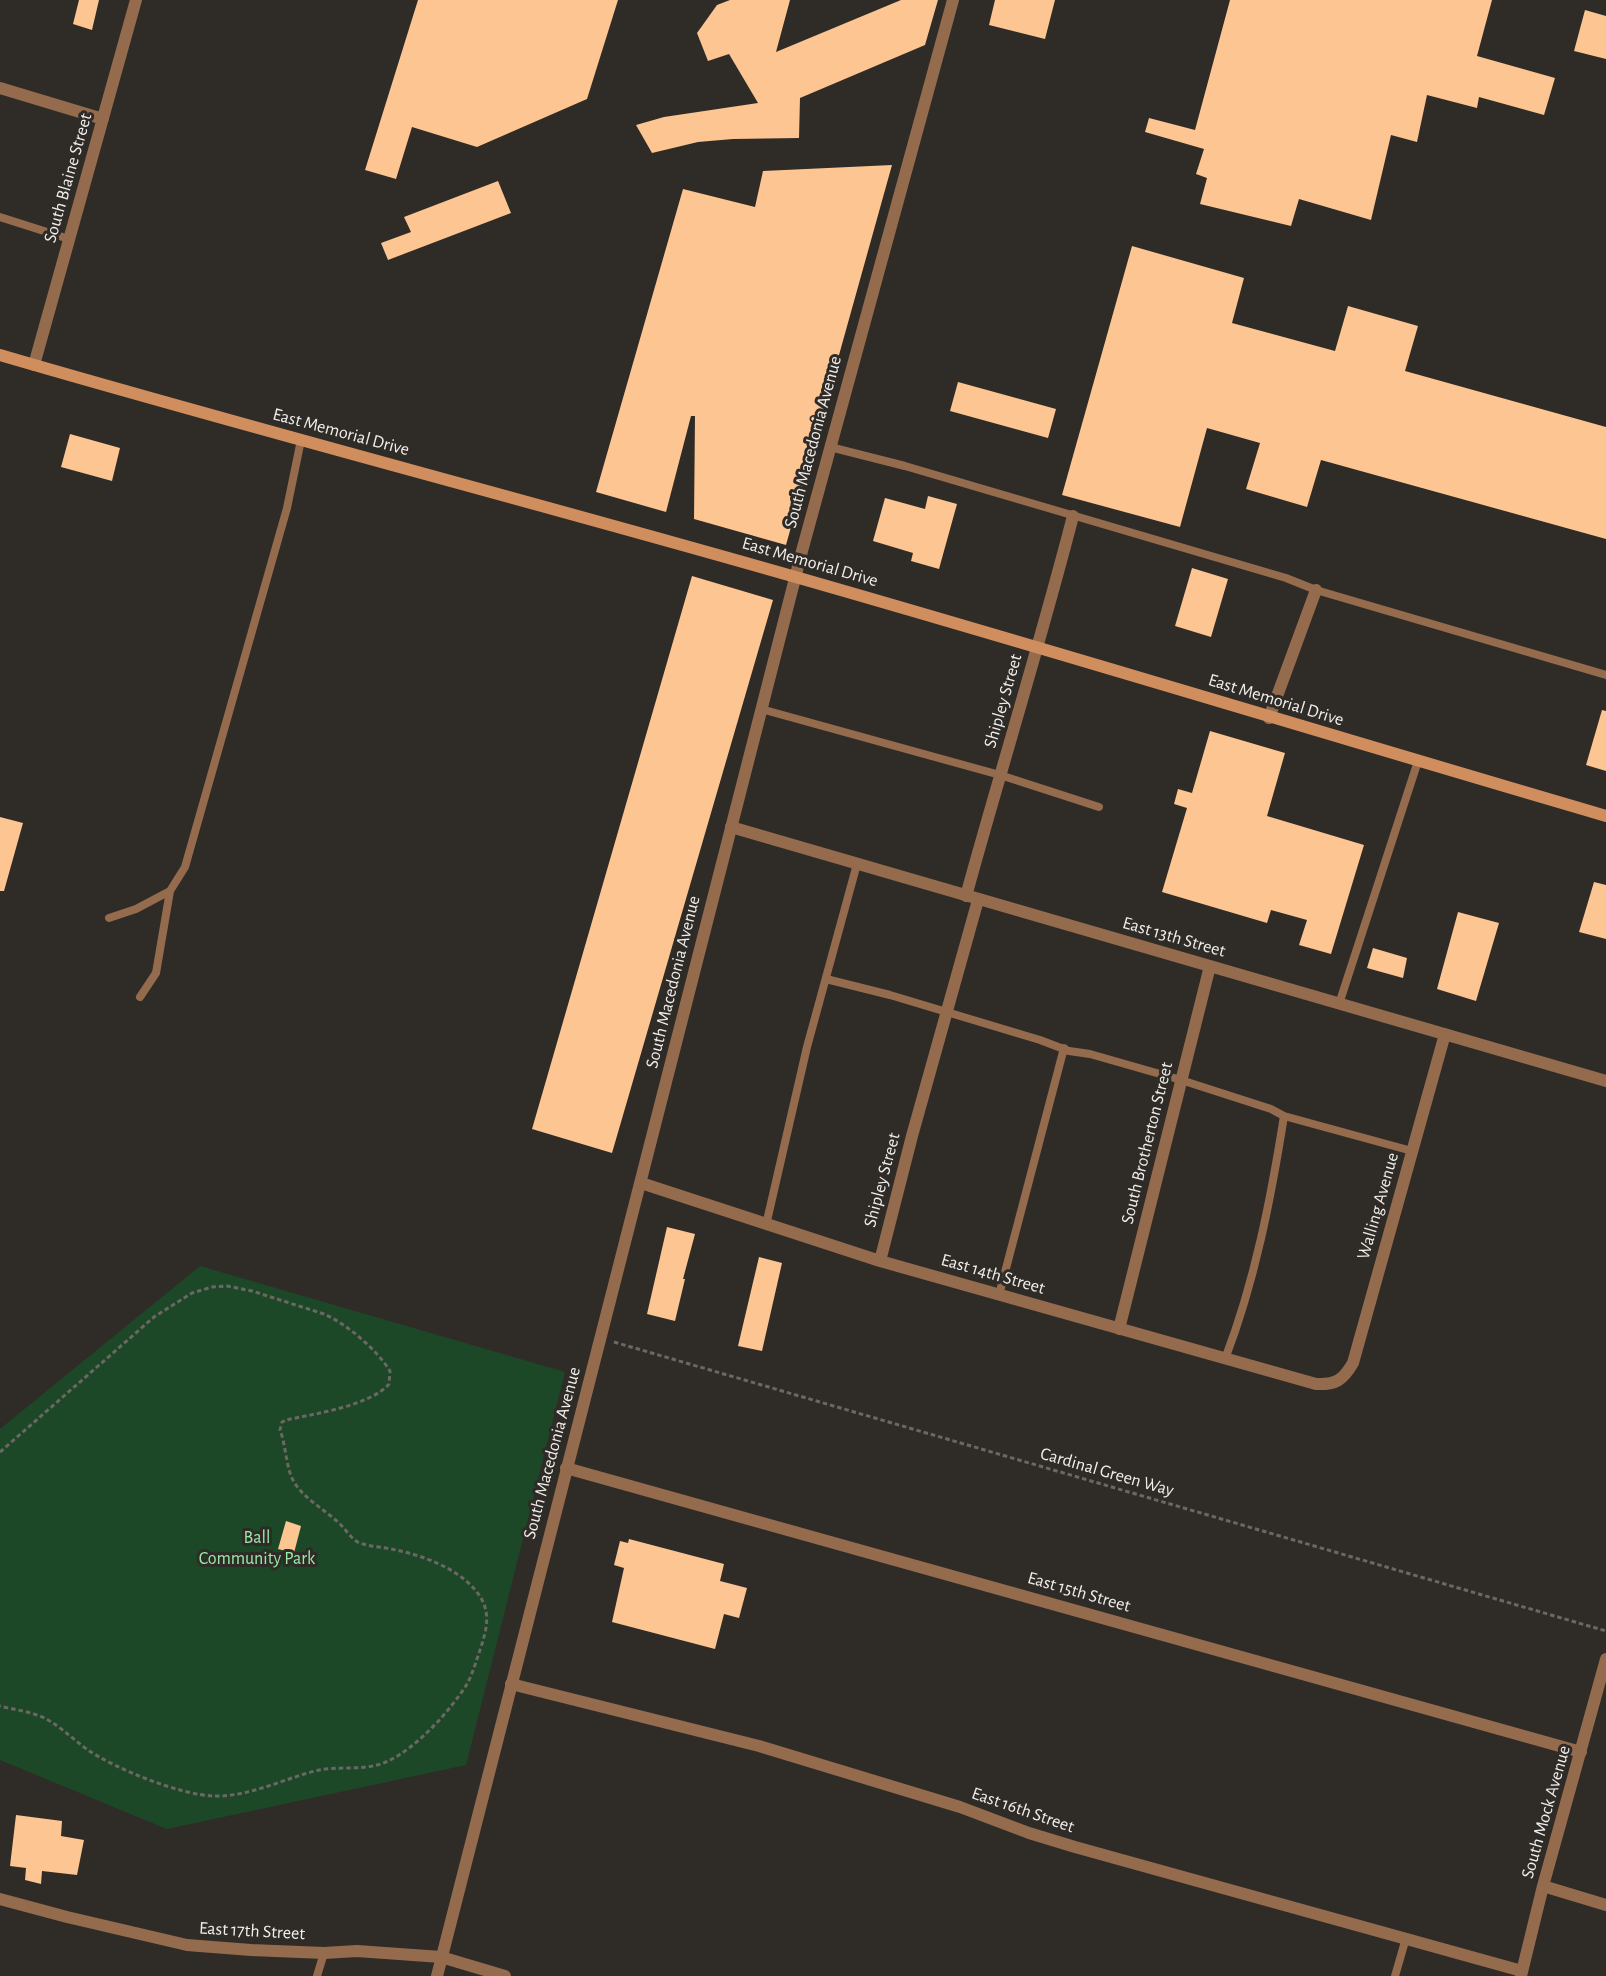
<!DOCTYPE html>
<html>
<head>
<meta charset="utf-8">
<style>
  body { margin:0 }
  canvas { display:block; background:#2f2b27 }
</style>
</head>
<body>
<canvas width="1606" height="1976"></canvas>
<script>
const ctx = document.querySelector('canvas').getContext('2d');
ctx.lineJoin = 'round';
function fill(path, color) { ctx.fillStyle = color; ctx.fill(path, 'evenodd'); }
function trace(path, color, width, dash) { ctx.strokeStyle = color; ctx.lineWidth = width; ctx.lineCap = dash ? 'butt' : 'round'; ctx.setLineDash(dash || []); ctx.stroke(path); }
function drawText(font, color, halo, rows, align = 'center') {
  ctx.font = font + ' "Alegreya Sans",sans-serif'; ctx.lineWidth = 6; ctx.setLineDash([]); ctx.textBaseline = 'middle'; ctx.strokeStyle = halo; ctx.fillStyle = color; for (const [text, x, y, turn = 0] of rows) {
    ctx.save(); ctx.translate(x, y); ctx.rotate((+turn || 0) * Math.PI / 180); ctx.textAlign = isNaN(turn) ? turn : align; if (halo) ctx.strokeText(text, 0, 0); ctx.fillText(text, 0, 0); ctx.restore();
  }
}
const green = new Path2D(`
  M200,1266L565,1372L466,1765L167,1829L0,1760V1429Z`);
const building = new Path2D(`
  M79,0H99L92,30L73,24Z
  M418,0H618L587,99L477,147L412,127L396,179L365,170Z
  M730,0H790L776,52L901,0H938L925,45L800,98L799,138L733,139L698,142L652,153L636,125L664,117L758,103L729,54L708,61L697,33L717,5Z
  M995,0H1055L1045,39L989,25Z
  M1230,0H1492L1477,56L1555,78L1544,115L1479,97L1477,108L1427,95L1417,142L1391,135L1371,220L1299,199L1291,226L1200,204L1207,178L1196,174L1204,149L1145,132L1149,118L1195,130Z
  M1585,10L1606,16V59L1574,51Z
  M892,165L786,545L694,519L695,416H691L666,512L596,492L683,189L755,207L763,171Z
  M498,181L511,213L388,260L381,243L411,232L404,217Z
  M1132,246L1244,278L1232,323L1335,351L1348,306L1418,326L1405,371L1606,427V539L1321,460L1307,507L1246,489L1260,443L1207,428L1180,527L1062,495Z
  M958,382L1056,409L1048,438L950,411Z
  M70,434L120,448L112,481L61,467Z
  M928,496L957,504L939,569L911,561L913,553L873,541L885,498L925,509Z
  M1192,568L1228,579L1211,637L1175,626Z
  M692,576L773,600L612,1153L532,1129Z
  M1602,710L1606,711V771L1586,765Z
  M1210,731L1285,753L1267,816L1364,845L1331,954L1299,945L1307,920L1271,910L1267,923L1162,892L1187,808L1174,804L1178,789L1192,793Z
  M0,817L23,823L4,891H0Z
  M1594,882L1606,885V939L1579,932Z
  M1458,912L1499,923L1476,1001L1437,989Z
  M1373,948L1407,958L1403,978L1367,968Z
  M667,1227L695,1234L683,1279H685L675,1321L647,1314Z
  M759,1257L782,1263L762,1351L738,1346Z
  M286,1521L301,1526L294,1553L278,1549Z
  M629,1539L724,1564L720,1581L747,1588L739,1618L724,1614L715,1649L612,1622L624,1568L614,1565L620,1541L628,1543Z
  M16,1815L62,1821L61,1836L84,1840L77,1875L42,1871L41,1884L25,1880L26,1868L10,1866Z`);
const path = new Path2D(`
  M614,1342L1606,1631
  M0,1452L154,1317L192,1293L212,1287L227,1286L252,1291L324,1314C347,1324 377,1350 390,1371L389,1384C370,1406 313,1414 286,1420L282,1422L280,1430C286,1445 286,1469 294,1482C305,1500 326,1510 341,1525C347,1531 352,1540 360,1543C371,1547 384,1547 396,1550C425,1556 465,1571 481,1598C491,1615 486,1632 480,1650C476,1661 473,1673 467,1684C450,1711 416,1749 386,1762C365,1771 341,1766 319,1770C285,1778 250,1797 214,1796C180,1795 116,1769 88,1750C74,1740 62,1728 48,1720C35,1712 15,1710 0,1706`);
const service = new Path2D(`
  M0,217L69,239
  M830,447L905,466L1286,578L1316,590L1606,675
  M761,709L1000,775L1099,807
  M109,918L136,909L170,891L185,867L287,508L301,440
  M826,979L890,995L1040,1040L1069,1051L1090,1054L1181,1080L1271,1109L1284,1116L1412,1151
  M140,997L156,973L170,891
  M1339,1004L1418,761
  M766,1225L807,1047L857,864
  M999,1295L1064,1048
  M1225,1359C1255,1281 1271,1198 1284,1116
  M317,1976L324,1953
  M1395,1976L1406,1938`);
const minor = new Path2D(`
  M0,88L103,119
  M34,365L136,0
  M1269,718L1316,590
  M731,827L1606,1081
  M966,896C1001,769 1040,644 1073,516
  M641,1183L880,1261L1316,1384C1336,1385 1343,1380 1353,1363L1445,1034
  M880,1261L912,1136L978,900
  M1119,1329L1210,966
  M566,1468L1581,1752
  M511,1684L759,1746L960,1807L1029,1833L1075,1847L1522,1971
  M1543,1886L1606,1905
  M0,1899L67,1917L187,1945L251,1950L324,1953L357,1951L441,1957L505,1976
  M1521,1976L1543,1886L1606,1659`);
const tertiary = new Path2D(`
  M437,1976L802,551L953,0`);
const secondary = new Path2D(`
  M0,355C260,431 523,499 785,574C1059,652 1332,736 1606,816`);
const streetNames = [
  ["South Blaine Street",68,178,-74],
  ["East Memorial Drive",341,432,15],
  ["South Macedonia Avenue",813,442,-75],
  ["East Memorial Drive",810,562,16],
  ["East Memorial Drive",1276,700,17],
  ["Shipley Street",1003,701,-74],
  ["East 13th Street",1174,937,16],
  ["South Macedonia Avenue",673,982,-76],
  ["South Brotherton Street",1147,1143,-76],
  ["Shipley Street",882,1180,-75],
  ["Walling Avenue",1378,1206,-74],
  ["East 14th Street",993,1274,16],
  ["South Macedonia Avenue",552,1453,-75],
  ["Cardinal Green Way",1107,1472,16],
  ["East 15th Street",1079,1592,16],
  ["East 16th Street",1023,1810,19],
  ["South Mock Avenue",1546,1812,-74],
  ["East 17th Street",252,1931,3]
];
const parkNames = [
  ["Ball",257,1538],
  ["Community Park",257,1559]
];
fill(green, '#1c4827');
fill(building, '#fcc592');
trace(path, '#6b6864', 3, [4.5, 3]);
trace(service, '#956b4e', 8);
trace(minor, '#956b4e', 12);
trace(tertiary, '#956b4e', 12);
trace(secondary, '#d08e5e', 12);
drawText('18px', '#f0eeeb', '#2f2b27', streetNames);
drawText('18px', '#99eaa7', '#2f2b27', parkNames);
</script>
</body>
</html>
